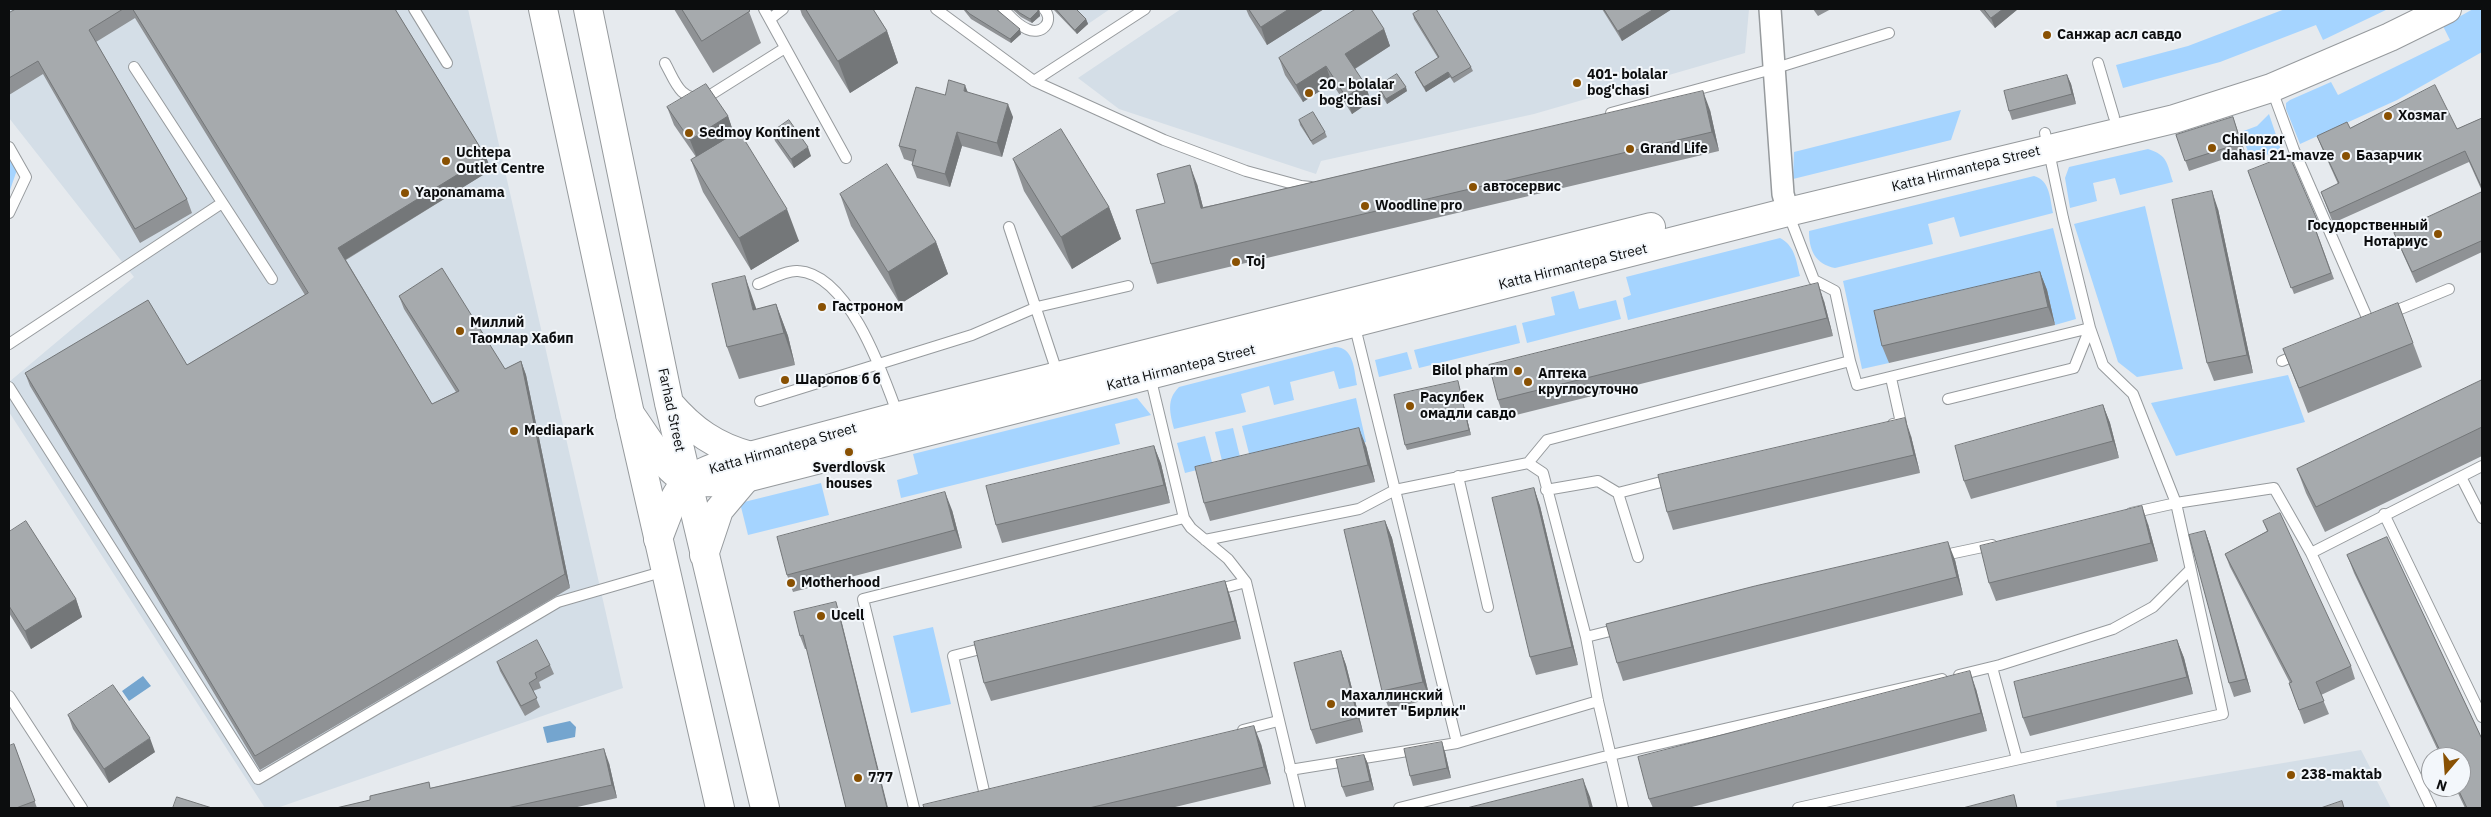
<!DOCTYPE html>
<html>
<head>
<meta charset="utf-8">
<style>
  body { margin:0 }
  #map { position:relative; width:2491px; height:817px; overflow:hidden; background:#e6eaee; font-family:"IBM Plex Sans",sans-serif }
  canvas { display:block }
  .frame { position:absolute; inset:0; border:10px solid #0c0d0e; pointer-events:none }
  .north { position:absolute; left:2421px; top:747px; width:50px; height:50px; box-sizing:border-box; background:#f3f7fb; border:1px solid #97999c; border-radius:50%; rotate:198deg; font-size:14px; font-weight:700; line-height:20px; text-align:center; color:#0c0d0e }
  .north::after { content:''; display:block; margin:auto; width:18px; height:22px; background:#895103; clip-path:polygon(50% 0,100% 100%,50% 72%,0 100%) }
</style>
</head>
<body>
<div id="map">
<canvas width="2491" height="817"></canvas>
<div class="frame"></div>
<div class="north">N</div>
</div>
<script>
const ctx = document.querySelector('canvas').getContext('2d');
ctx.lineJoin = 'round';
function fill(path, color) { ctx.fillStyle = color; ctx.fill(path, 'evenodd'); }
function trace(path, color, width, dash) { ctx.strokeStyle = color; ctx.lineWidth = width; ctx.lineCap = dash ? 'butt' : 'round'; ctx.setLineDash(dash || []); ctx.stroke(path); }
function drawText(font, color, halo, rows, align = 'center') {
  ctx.font = font + ' "IBM Plex Sans",sans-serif'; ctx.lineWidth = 4; ctx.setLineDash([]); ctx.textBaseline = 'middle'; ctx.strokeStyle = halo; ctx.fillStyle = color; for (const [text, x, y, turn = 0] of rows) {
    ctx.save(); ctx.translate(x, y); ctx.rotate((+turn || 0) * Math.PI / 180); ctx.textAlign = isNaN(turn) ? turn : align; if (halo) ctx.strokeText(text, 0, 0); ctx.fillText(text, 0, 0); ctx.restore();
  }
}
const built = new Path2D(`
  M9,9H468L623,688L277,808H265L9,412V382L134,277L9,118Z
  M1073,9H1110L1088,24Z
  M1181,9H1749L1745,53L1534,114L1321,161L1316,174L1119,109L1078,78Z
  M2361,750L2391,808H2057L2056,801Z`);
const green = new Path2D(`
  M2285,9H2388L2323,40L2316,25L2220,62L2123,88L2116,65L2188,46Z
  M2473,9H2482V52L2397,100L2300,144L2286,109V103L2290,100L2331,82L2338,95L2450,40L2443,26Z
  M1961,110L1951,140L1793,179L1794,152Z
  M2269,114L2281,150L2251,160L2241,132L2257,126Z
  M2148,149C2168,155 2167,164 2173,182L2120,195L2115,178L2093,183L2097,201L2070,208L2065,178L2069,167Z
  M9,156L18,167L9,193Z
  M2034,176C2050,180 2050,199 2053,213L1960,237L1954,217L1928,224L1933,244L1835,268C1815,264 1809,250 1809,231Z
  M2145,206L2183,369L2137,377L2118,362L2074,224Z
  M2053,228L2076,319L2055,325L2047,291L1881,329L1889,363L1862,369L1843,281Z
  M1780,238C1795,246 1796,260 1800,276L1628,320L1623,298L1631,295L1626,277Z
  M1574,291L1579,309L1616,300L1621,319L1527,343L1522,323L1555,315L1551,297Z
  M1516,325L1520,343L1419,368L1414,350Z
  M1335,347C1354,347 1354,370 1357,385L1339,389L1334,371L1290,382L1294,400L1274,405L1269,386L1241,394L1246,412L1174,429C1170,413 1166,400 1179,387Z
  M1407,352L1412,369L1379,377L1375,360Z
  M2288,375L2305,422L2176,456L2151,403Z
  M1137,398L1151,415L1115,424L1120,444L901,498L897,480L918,474L913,454Z
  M1356,398L1366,442L1253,469L1242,426Z
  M1233,428L1242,465L1224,469L1215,432Z
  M1205,436L1213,466L1185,473L1177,443Z
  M821,483L829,515L748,535L740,503Z
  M933,627L951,704L911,713L893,636Z`);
const water = new Path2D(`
  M143,676L151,686L129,701L122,691Z
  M570,721L576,727L575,737L547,743L543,727Z`);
const lane = new Path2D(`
  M414,9L447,63
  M764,9L846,158
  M936,9L1034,81L1164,140L1246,171L1301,186L1311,187
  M1003,9C1010,16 1017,25 1027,29C1042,36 1055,21 1044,9
  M770,19L783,9
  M665,63C676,83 679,99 704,99L785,48
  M2098,63L2114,117
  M134,67L272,279
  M1034,81L1145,9
  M2272,90L2294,150L2369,322
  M1611,113L1776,68L1889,33
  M9,147L26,177L9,213
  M1788,213L1814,280L1835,291L1850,361
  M1009,227L1058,375
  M758,284C769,280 786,270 798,271C849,274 883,374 898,415
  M2388,314L2449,289
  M1354,323L1395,490L1528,463L1547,440L1850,361L1857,385L2090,328L2063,218L2045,133
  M9,344L222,203
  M2282,361L2299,354
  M1150,376L1184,518L1191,528L1228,559L1246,582L1300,808
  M1891,378L1901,423L1893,424
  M9,387L258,779L558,602L665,571
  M1948,399L2074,368L2090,328
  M760,401L972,335L1037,307L1128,286
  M1528,463L1543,473L1586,637L1598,701L1623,808
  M1458,476L1488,607
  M2461,477L2482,518
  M1546,490L1598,481L1618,493L1638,557
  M1618,493L1673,479
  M2131,513L2176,503L2274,488L2311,553L2431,808
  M2384,514L2482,717
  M1205,540L1359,509L1395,490L1457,743
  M2311,553L2482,466
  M1940,556L1992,545
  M1216,590L1246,582
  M1586,637L1622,628
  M1992,667L2017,759
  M1959,675L2000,665L2113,629L2153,607L2190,570
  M9,696L82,808
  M1243,730L1278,721
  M1290,770L1457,743L1598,701
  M984,791L953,656L988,647
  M914,808L863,599L1184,518
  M1399,808L1611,755L1942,679
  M1798,808L2223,714L2176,503L2133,394L2103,365L2090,328`);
const street = new Path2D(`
  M1770,9L1783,194L1788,212`);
const secondary = new Path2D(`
  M630,414C643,431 667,475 688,480C707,485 727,481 746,478L1788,212L2174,119L2271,88L2390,37L2447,9
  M658,539C679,484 677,480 735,460L899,416L1651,227`);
const primary = new Path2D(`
  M543,9L630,414L720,808
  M588,9L669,403L765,808
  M669,403C692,430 716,447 751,456
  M704,555L719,510L746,478`);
const wall = new Path2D(`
  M16,9H395L486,157L491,170L346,260L432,404L456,392L404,309L399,296L505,369L521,361L526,375L570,588L260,770L30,386L25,373L187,365L305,295L135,18L96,42L187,199L192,213L140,243L43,74L9,95V13Z
  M674,9H748L761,43L713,73Z
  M800,9H873L887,31L898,63L850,93L802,15Z
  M963,9H997L1021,34L1011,43L971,19Z
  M1012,9H1039L1040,16L1032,23L1021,17Z
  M1053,9H1076L1086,19L1088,24L1077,34Z
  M1246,9H1324L1267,45L1249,16Z
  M1602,9H1672L1622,41Z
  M1813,9H1831L1818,16Z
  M1979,9H2018L1995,28Z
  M1413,14L1471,67L1473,71L1454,83L1450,77L1426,92L1417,77L1415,72L1438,58L1414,19Z
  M1384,29L1390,46L1355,69L1371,101L1352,114L1332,83L1303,102L1285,75L1279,58Z
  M2067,75L2071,84L2076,104L2012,120L2009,111Z
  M1378,86L1407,91L1387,104L1379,91Z
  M968,93L1013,117L1002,157L962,146L950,187L917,178L912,165L913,162L904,159L899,146L945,95Z
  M667,107L728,116L734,134L799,241L751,270L703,192L691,160L696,157L674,125Z
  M1710,110L1719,151L1157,284L1151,264L1165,203L1197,184L1203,207Z
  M2233,117L2245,152L2189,171L2176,135Z
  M2482,118V191L2469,162L2333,223L2321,192L2338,184L2321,146L2317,136L2350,128L2457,129Z
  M1299,120L1325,132L1327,137L1313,145L1300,125Z
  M772,132L811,156L794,168L775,141Z
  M1013,159L1109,207L1121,239L1072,269L1024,191Z
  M2248,171L2318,222L2321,228L2316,230L2334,279L2294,294Z
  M2482,192V252L2416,283L2398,243L2394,233Z
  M840,194L936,242L948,274L900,304L851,226Z
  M2218,209L2253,373L2214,381L2207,363Z
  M2040,272L2047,290L2055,325L1889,363L1882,346Z
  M1824,301L1833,336L1504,418L1498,400Z
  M776,304L788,336L795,365L739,379L727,347L757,309Z
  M2413,343L2422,367L2308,413L2283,349Z
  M2482,380V456L2325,532L2306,493L2297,469Z
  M1459,386L1471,435L1407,450L1405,445Z
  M2103,405L2110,423L2119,458L1971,499L1964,481Z
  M1911,436L1920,473L1673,530L1667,512Z
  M1154,446L1161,464L1170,503L1002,543L996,525Z
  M1366,446L1375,482L1210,521L1204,503Z
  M1534,488L1540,506L1578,665L1536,675L1530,657Z
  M952,510L962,548L793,592L787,575Z
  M1385,521L1392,538L1430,699L1389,709L1382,691Z
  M2263,521L2351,666L2355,679L2321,695L2329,714L2304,724L2289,683H2290L2230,567L2225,554L2267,531Z
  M2148,524L2158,561L1996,601L1989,583Z
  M2205,531L2210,545L2251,692L2234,697L2229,683Z
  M9,532L76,599L82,617L31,649L9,613Z
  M2387,537L2482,739V808H2465L2455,787H2461V757H2441L2354,573L2347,555Z
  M1955,560L1963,595L1623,681L1617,663Z
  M1225,581L1231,599L1241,639L991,701L984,683Z
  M840,615L807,649H805L800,636Z
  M2177,640L2184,658L2193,694L2030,736L2023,718Z
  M1341,651L1346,665L1363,732L1316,744L1311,730Z
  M497,662L550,665L554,674L539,682L541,688L533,691L540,707L525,716L500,671Z
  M1976,689L1987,731L1688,808H1653L1649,799Z
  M68,715L155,752L109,783L73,729Z
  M14,744L37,808H9Z
  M1261,744L1271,784L1171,808H924Z
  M1445,752L1451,778L1413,786L1410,776Z
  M1364,755L1368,764L1374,790L1346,797L1342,787Z
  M609,763L617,798L573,808H336L431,788Z`);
const shadedWall = new Path2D(`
  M1038,9H1039L1040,16L1032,23L1030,19Z
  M1289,9H1324L1267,45L1261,27Z
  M1654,9H1672L1622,41L1618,31Z
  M2003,9H2018L1995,28L1991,18Z
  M1086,19L1088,24L1077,34L1075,30Z
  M1020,29L1021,34L1011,43L1010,39Z
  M1384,29L1390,46L1351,71L1345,54Z
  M887,31L898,63L850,93L838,61Z
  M1326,66L1332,83L1303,102L1296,85Z
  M1448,72L1450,77L1426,92L1424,87Z
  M2067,75L2071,84L2076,104L2072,94Z
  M1365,84L1371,101L1352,114L1346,97Z
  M965,85L970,98L964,91Z
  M1406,87L1407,91L1387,104L1386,99Z
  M1703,91L1710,110L1719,151L1712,132Z
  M1008,104L1013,117L1002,157L997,143Z
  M728,116L734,134L697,158L690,140Z
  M957,132L962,146L950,187L945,174Z
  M808,147L811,156L794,168L791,159Z
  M486,157L491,170L343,261L338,248Z
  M1190,165L1197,184L1208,227L1201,208Z
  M2212,191L2218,209L2253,373L2247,355Z
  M1109,207L1121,239L1072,269L1061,237Z
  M787,209L799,241L751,270L739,238Z
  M936,242L948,274L900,304L888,272Z
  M2040,272L2047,290L2055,325L2048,307Z
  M745,276L756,308L764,338L753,310Z
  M1818,283L1824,301L1833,336L1827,318Z
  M776,304L788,336L795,365L784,333Z
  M521,361L526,375L570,588L565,574Z
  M1458,381L1459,386L1471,435L1469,430Z
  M2103,405L2110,423L2119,458L2113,441Z
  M1905,418L1911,436L1920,473L1914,455Z
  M1359,428L1366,446L1375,482L1368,465Z
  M1154,446L1161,464L1170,503L1164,485Z
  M1534,488L1540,506L1578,665L1572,647Z
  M945,492L952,510L962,548L955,530Z
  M2142,506L2148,524L2158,561L2151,543Z
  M1385,521L1392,538L1430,699L1423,682Z
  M2205,531L2210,545L2251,692L2246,679Z
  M1948,542L1955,560L1963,595L1957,577Z
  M1225,581L1231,599L1241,639L1235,621Z
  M76,599L82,617L31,649L25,631Z
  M836,602L840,615L888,808H887Z
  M2177,640L2184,658L2193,694L2187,677Z
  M1341,651L1346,665L1363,732L1358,718Z
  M1970,671L1976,689L1987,731L1981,713Z
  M1254,726L1261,744L1271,784L1264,767Z
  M150,738L155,752L109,783L104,769Z
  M1442,742L1445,752L1451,778L1447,768Z
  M604,749L609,763L617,798L612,785Z
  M1364,755L1368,764L1374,790L1370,781Z
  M1583,779L1590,797L1593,808H1590Z`);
const building = new Path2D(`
  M16,9H123L89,30L187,199L135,229L38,61L9,78V13Z
  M133,9H395L486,157L338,248L432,404L459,391L399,296L442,268L505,369L521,361L565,574L255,756L25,373L148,300L187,365L308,293Z
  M682,9H748L750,11L702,41Z
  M806,9H873L887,31L838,61Z
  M965,9H996L1020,29L1010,39L970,14Z
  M1016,9H1038V11L1030,19L1020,13Z
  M1056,9H1076L1086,19L1075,30Z
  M1249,9H1289L1261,27Z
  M1356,9H1371L1384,29L1345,54L1365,84L1346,97L1326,66L1296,85L1279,58Z
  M1421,9H1436L1471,67L1452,78L1448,72L1424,87L1415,72L1439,57L1413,14Z
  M1604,9H1654L1618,31Z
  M1984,9H2003L1991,18Z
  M1397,74L1406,87L1386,99L1378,86Z
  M2067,75L2072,94L2009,111L2004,91Z
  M949,80L965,85L964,91L1008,104L997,143L957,132L945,174L912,165L916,150L899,146L916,87L945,95Z
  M706,84L728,116L690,140L667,107Z
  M2435,85L2457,129L2482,118V188L2465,151L2330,213L2321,192L2339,183L2317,136L2347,122L2350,128Z
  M1703,91L1712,132L1151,264L1136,210L1165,203L1157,174L1190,165L1201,208Z
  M1313,112L1325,132L1311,141L1299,120Z
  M2233,117L2241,143L2185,161L2176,135Z
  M789,120L808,147L791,159L772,132Z
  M1061,129L1109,207L1061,237L1013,159Z
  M739,131L787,209L739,238L691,160Z
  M2289,155L2318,222L2313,223L2331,273L2291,288L2248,171Z
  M887,164L936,242L888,272L840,194Z
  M2212,191L2247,355L2207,363L2172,200Z
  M2482,192V244L2481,241L2412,272L2394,233Z
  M2040,272L2048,307L1882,346L1874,311Z
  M745,276L753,310L776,304L784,333L727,347L712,284Z
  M1818,283L1827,318L1498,400L1489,365Z
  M2398,303L2413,343L2299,388L2283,349Z
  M2482,380V427L2316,507L2297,469Z
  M1458,381L1469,430L1405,445L1394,395Z
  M2103,405L2113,441L1964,481L1955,446Z
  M1905,418L1914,455L1667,512L1658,475Z
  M1359,428L1368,465L1204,503L1195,467Z
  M1154,446L1164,485L996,525L986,486Z
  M1534,488L1572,647L1530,657L1492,498Z
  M945,492L955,530L787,575L777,537Z
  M2142,506L2151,543L1989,583L1980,546Z
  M2280,513L2351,666L2316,682L2324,701L2299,710L2289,683L2292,682L2225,554L2268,531L2263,521Z
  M26,521L76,599L25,631L9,606V532Z
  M1385,521L1423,682L1382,691L1344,530Z
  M2205,531L2246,679L2229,683L2189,535Z
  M2387,537L2482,739V808H2467L2457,787H2461V757H2443L2347,555Z
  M1948,542L1957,577L1617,663L1606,624L1755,586Z
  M1225,581L1235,621L984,683L974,642Z
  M836,602L887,808H846L803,635L800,636L794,612Z
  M537,640L550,665L535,673L537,678L529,683L537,698L521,706L497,662Z
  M2177,640L2187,677L2023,718L2014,682Z
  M1341,651L1358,718L1311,730L1294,663Z
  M1970,671L1981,713L1649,799L1638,757Z
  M113,685L150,738L104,769L68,715Z
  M1254,726L1264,767L1089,808H924L923,805Z
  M1442,742L1447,768L1410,776L1404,749Z
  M14,744L35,801L16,808H9V746Z
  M604,749L612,785L507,808H336L370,800V796L429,782L430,788Z
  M1364,755L1370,781L1342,787L1336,760Z
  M1583,779L1590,808H1467Z
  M2014,795L2017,808H1963Z
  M177,797L212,808H173Z
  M2342,801L2344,808H2321Z`);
const markers = [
  [2047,35,5,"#895103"],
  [1577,83,5,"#895103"],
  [1309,93,5,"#895103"],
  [2388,116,5,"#895103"],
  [689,133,5,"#895103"],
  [2212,148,5,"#895103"],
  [1630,149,5,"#895103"],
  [2346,156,5,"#895103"],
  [446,161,5,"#895103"],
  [1473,187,5,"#895103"],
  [405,193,5,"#895103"],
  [1365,206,5,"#895103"],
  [2438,234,5,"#895103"],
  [1236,262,5,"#895103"],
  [822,307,5,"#895103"],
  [460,331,5,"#895103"],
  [1518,371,5,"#895103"],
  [785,380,5,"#895103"],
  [1528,382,5,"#895103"],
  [1410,406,5,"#895103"],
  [514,431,5,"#895103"],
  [849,452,5,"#895103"],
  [791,583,5,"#895103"],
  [821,616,5,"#895103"],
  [1331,704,5,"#895103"],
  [2291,775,5,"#895103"],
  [858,778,5,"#895103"]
];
const poiNames = [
  ["Санжар асл савдо",2057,35],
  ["401- bolalar",1587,75],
  ["bog'chasi",1587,91],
  ["20 - bolalar",1319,85],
  ["bog'chasi",1319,101],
  ["Хозмаг",2398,116],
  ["Sedmoy Kontinent",699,133],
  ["Chilonzor",2222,140],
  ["dahasi 21-mavze",2222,156],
  ["Grand Life",1640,149],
  ["Uchtepa",456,153],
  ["Outlet Centre",456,169],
  ["Базарчик",2356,156],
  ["автосервис",1483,187],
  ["Yaponamama",415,193],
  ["Woodline pro",1375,206],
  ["Госудорственный",2428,226,"right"],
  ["Нотариус",2428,242,"right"],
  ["Toj",1246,262],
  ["Гастроном",832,307],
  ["Миллий",470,323],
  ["Таомлар Хабип",470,339],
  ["Bilol pharm",1508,371,"right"],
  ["Аптека",1538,374],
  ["круглосуточно",1538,390],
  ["Шаропов б б",795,380],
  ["Расулбек",1420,398],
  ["омадли савдо",1420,414],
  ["Mediapark",524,431],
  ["Sverdlovsk",849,468,"center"],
  ["houses",849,484,"center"],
  ["Motherhood",801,583],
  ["Ucell",831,616],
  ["Махаллинский",1341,696],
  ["комитет \"Бирлик\"",1341,712],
  ["238-maktab",2301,775],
  ["777",868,778]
];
const streetNames = [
  ["Katta Hirmаntepa Street",1966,169,-14],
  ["Katta Hirmаntepa Street",1573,267,-14],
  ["Katta Hirmаntepa Street",1181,368,-14],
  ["Farhad Street",671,410,78],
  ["Katta Hirmаntepa Street",783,449,-16]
];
fill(built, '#d4dee7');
fill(green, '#a5d4ff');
fill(water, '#74a5cf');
trace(lane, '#969a9d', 12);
trace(street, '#969a9d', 24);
trace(secondary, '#969a9d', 30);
trace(primary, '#969a9d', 30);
trace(lane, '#fff', 10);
trace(street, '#fff', 21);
trace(secondary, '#fff', 28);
trace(primary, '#fff', 28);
fill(wall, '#8f9295');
fill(shadedWall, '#747779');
fill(building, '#a6aaad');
trace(building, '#747779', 1);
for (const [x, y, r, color] of markers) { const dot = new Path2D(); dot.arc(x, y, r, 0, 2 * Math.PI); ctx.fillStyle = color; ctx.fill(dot); trace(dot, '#f3f7fb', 2); }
drawText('bold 14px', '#0c0d0e', '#f3f7fb', poiNames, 'left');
drawText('14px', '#0c0d0e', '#f3f7fb', streetNames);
</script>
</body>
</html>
